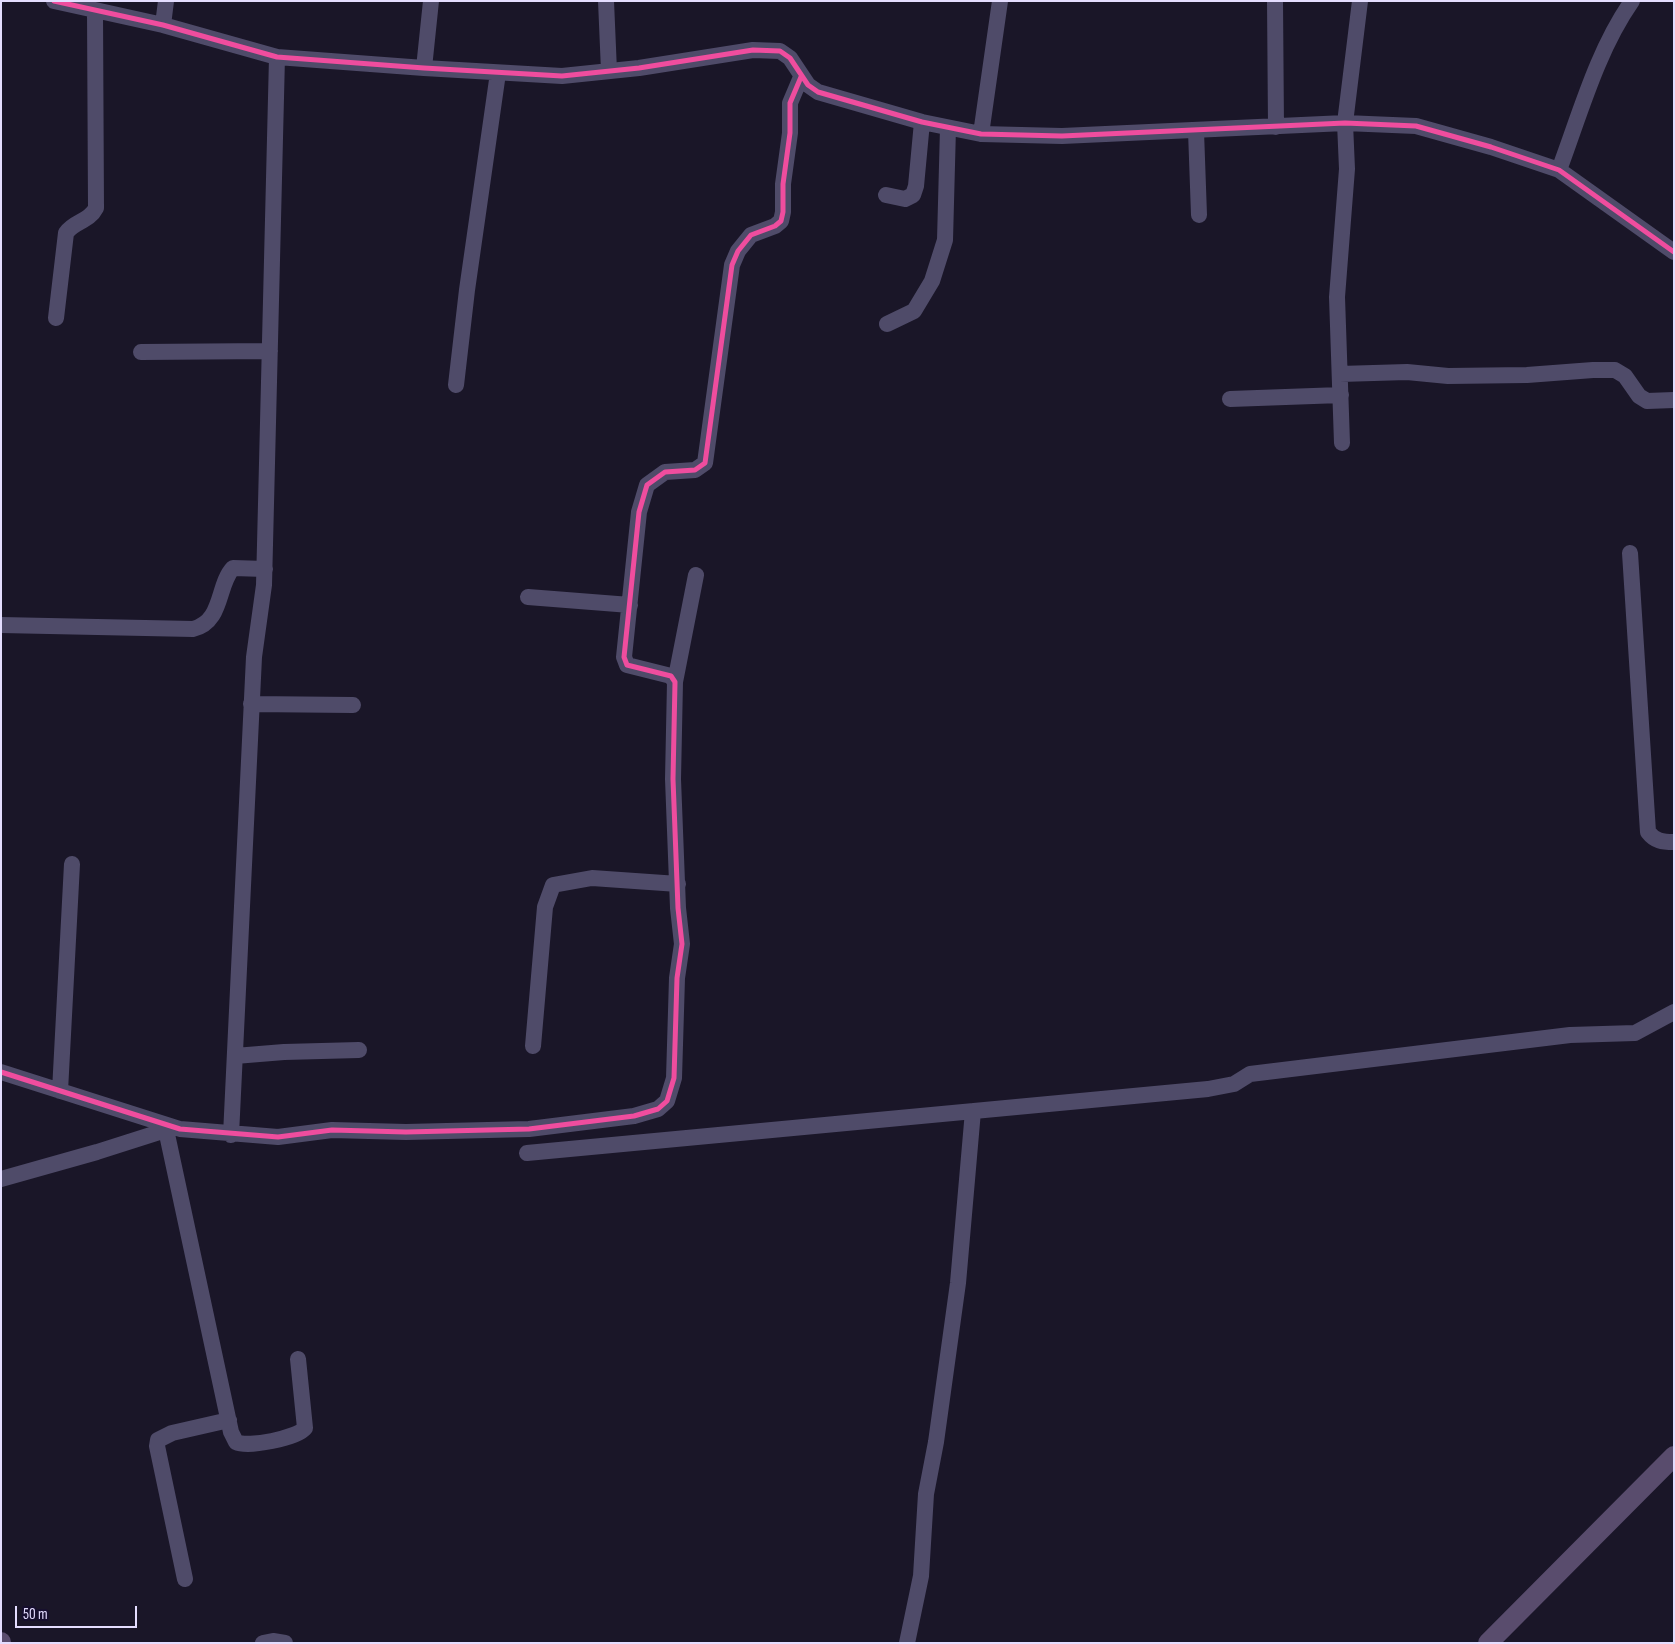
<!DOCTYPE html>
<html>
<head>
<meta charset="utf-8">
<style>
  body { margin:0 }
  #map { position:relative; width:1675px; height:1644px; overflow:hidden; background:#1a1628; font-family:"Sofia Sans Condensed",sans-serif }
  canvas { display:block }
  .frame { position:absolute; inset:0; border:2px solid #e4ddff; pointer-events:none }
  .scale { position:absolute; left:15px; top:1606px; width:122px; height:22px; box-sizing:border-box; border:2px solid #e4ddff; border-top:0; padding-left:6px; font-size:15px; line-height:18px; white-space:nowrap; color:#e4ddff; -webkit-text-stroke:4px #170f2f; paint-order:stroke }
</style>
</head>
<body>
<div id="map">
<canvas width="1675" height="1644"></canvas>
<div class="frame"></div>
<div class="scale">50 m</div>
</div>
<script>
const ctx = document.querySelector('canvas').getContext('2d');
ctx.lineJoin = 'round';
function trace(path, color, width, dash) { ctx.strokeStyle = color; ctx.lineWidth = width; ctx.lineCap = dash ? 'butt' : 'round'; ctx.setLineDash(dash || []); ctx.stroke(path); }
const minor = new Path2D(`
  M54,1L163,25L277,57L424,68L562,76L639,68L753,50L780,51L790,58L808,85L818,92L922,122L981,134L1062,136L1345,123L1416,126L1491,147L1559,170L1674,252
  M606,1L609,71
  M1275,1L1276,127
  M163,25L166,1
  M424,68L431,1
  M1196,131L1199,215
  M981,134L1000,1
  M1559,170C1580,114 1597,51 1632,1
  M886,195L905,199L913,195L916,186L922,122
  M56,318L66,233C74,221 89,222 96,208L95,12
  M887,324L914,311L932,281L945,240L948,128
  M141,352L270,351
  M1340,374L1407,372L1448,376L1527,375L1593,370H1615L1625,376L1639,396L1647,401L1674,400
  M456,385L467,290L498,73
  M1230,399L1341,395
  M1342,443L1337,297L1347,169L1345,123L1360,1
  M1630,553L1648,832C1655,841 1662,842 1674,842
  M528,597L630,605
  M1,625L193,629C223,622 217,585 233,568L265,569
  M675,682L696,575
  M251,704L353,705
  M533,1046L545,907L553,885L592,878L678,884
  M235,1056L284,1052L359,1050
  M1,1072L180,1129L278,1137L332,1130L406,1132L529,1129L634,1116L658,1109L667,1101L674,1078L677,978L682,944L678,908L673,779L675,682L671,676L627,665L624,657L639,512L647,485L665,472L695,470L705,463L732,265L738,251L751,235L775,226L781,221L783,212V184L790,133V103L801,77
  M60,1091L72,864
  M165,1125L231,1432L236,1442C248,1448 297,1438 305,1428L298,1359
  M231,1135L254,657L264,585L277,57
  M527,1153L1208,1089L1234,1084L1250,1074L1570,1035L1635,1033L1674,1012
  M1,1179L97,1152L166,1130
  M185,1579L157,1446L158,1440L172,1433L229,1420
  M263,1643L273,1641L285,1643
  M907,1643L921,1576L926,1494L936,1442L958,1283L973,1111`);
const major = new Path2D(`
  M1,1642V1643
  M1488,1643L1674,1456`);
const cycleway = new Path2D(`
  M54,1L163,25L277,57L424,68L562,76L639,68L753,50L780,51L790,58L808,85L818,92L922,122L981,134L1062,136L1345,123L1416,126L1491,147L1559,170L1674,252
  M1,1072L180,1129L278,1137L332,1130L406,1132L529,1129L634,1116L658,1109L667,1101L674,1078L677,978L682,944L678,908L673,779L675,682L671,676L627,665L624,657L639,512L647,485L665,472L695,470L705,463L732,265L738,251L751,235L775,226L781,221L783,212V184L790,133V103L801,77`);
trace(minor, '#4f4b69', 16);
trace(major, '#594c6d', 20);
trace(cycleway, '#ef4d9e', 5);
</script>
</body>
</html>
